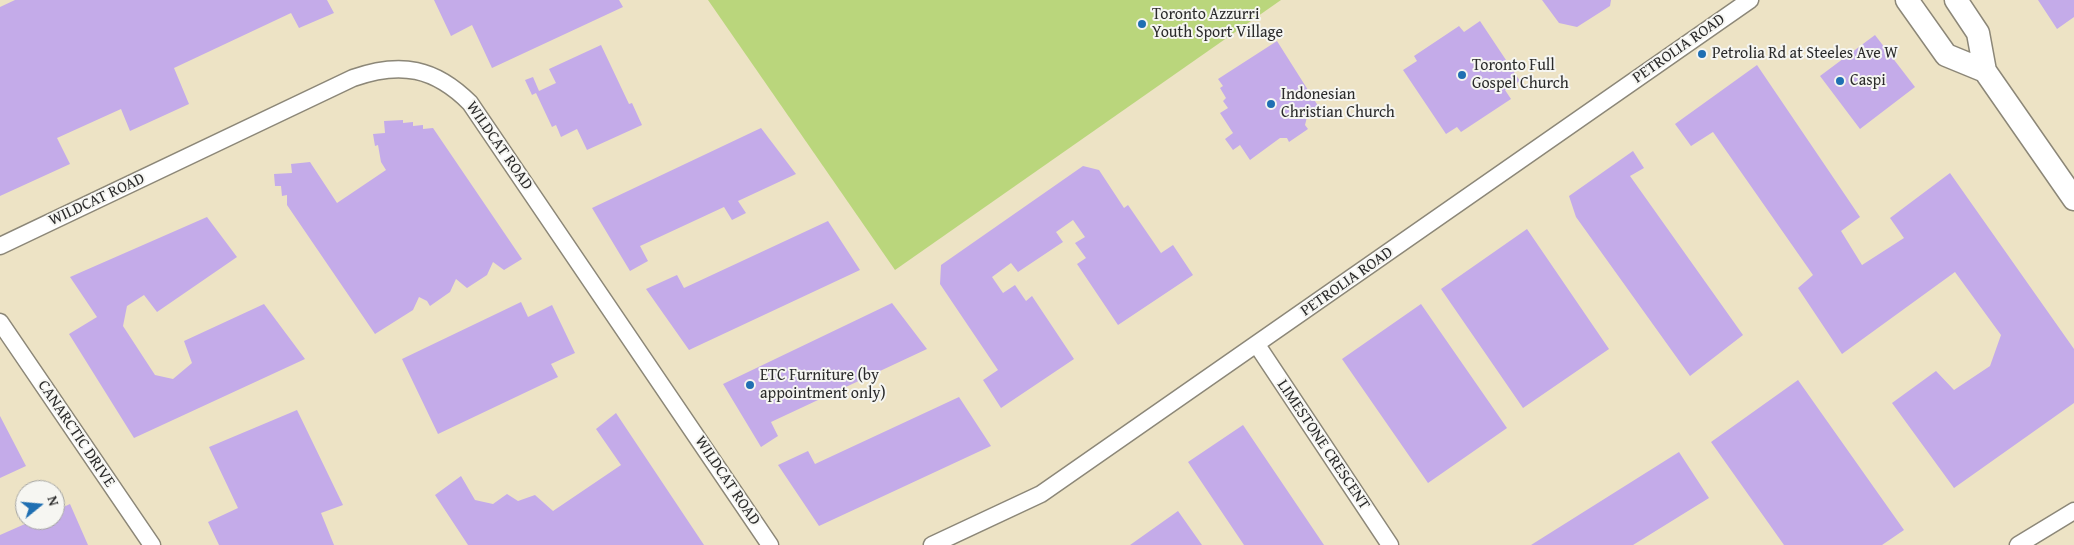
<!DOCTYPE html>
<html>
<head>
<meta charset="utf-8">
<style>
  body { margin:0 }
  #map { position:relative; width:2074px; height:545px; overflow:hidden; background:#ede3c5; font-family:"Gentium Book Plus",serif }
  canvas { display:block }
  .north { position:absolute; left:15px; top:480px; width:50px; height:50px; box-sizing:border-box; background:#f6f6f2; border:1px solid #a5a5a2; border-radius:50%; rotate:73deg; font-size:14px; font-weight:700; line-height:20px; text-align:center; color:#2b2b2b }
  .north::after { content:''; display:block; margin:auto; width:18px; height:22px; background:#1f6fb2; clip-path:polygon(50% 0,100% 100%,50% 72%,0 100%) }
</style>
</head>
<body>
<div id="map">
<canvas width="2074" height="545"></canvas>
<div class="north">N</div>
</div>
<script>
const ctx = document.querySelector('canvas').getContext('2d');
ctx.lineJoin = 'round';
function fill(path, color) { ctx.fillStyle = color; ctx.fill(path, 'evenodd'); }
function trace(path, color, width, dash) { ctx.strokeStyle = color; ctx.lineWidth = width; ctx.lineCap = dash ? 'butt' : 'round'; ctx.setLineDash(dash || []); ctx.stroke(path); }
function drawText(font, color, halo, rows, align = 'center') {
  ctx.font = font + ' "Gentium Book Plus",serif'; ctx.lineWidth = 4; ctx.setLineDash([]); ctx.textBaseline = 'middle'; ctx.strokeStyle = halo; ctx.fillStyle = color; for (const [text, x, y, turn = 0] of rows) {
    ctx.save(); ctx.translate(x, y); ctx.rotate((+turn || 0) * Math.PI / 180); ctx.textAlign = isNaN(turn) ? turn : align; if (halo) ctx.strokeText(text, 0, 0); ctx.fillText(text, 0, 0); ctx.restore();
  }
}
const green = new Path2D(`
  M708,0H1281L895,270Z`);
const building = new Path2D(`
  M15,0H327L334,13L299,28L291,13L174,68L189,104L130,131L121,109L57,138L70,164L0,196V7Z
  M434,0H619L623,7L492,68L472,25L451,36Z
  M1542,0H1611L1610,6L1577,27L1559,23Z
  M2038,0H2074V17L2057,29Z
  M1480,21L1520,81L1505,90L1511,99L1461,132L1457,127L1446,134L1403,70L1417,61L1414,56L1459,26L1464,32Z
  M1875,35L1915,87L1860,129L1820,76Z
  M1277,41L1320,109L1307,117L1305,125L1308,129L1289,142L1287,138H1280L1250,160L1240,145L1233,150L1225,139L1233,133L1220,113L1228,108L1223,101L1226,98L1220,88L1223,86L1218,79Z
  M601,45L629,104L632,103L642,125L587,150L577,129L561,137L556,125L552,127L536,93L532,95L525,80L533,77L539,91L556,83L549,69Z
  M1757,65L1860,217L1841,231L1862,265L1904,238L1890,218L1950,173L2074,349V403L1954,488L1892,403L1936,371L1954,390L1990,366L2001,335L1955,272L1842,354L1798,288L1813,275L1713,132L1691,146L1675,124Z
  M403,120V123L413,122V126L423,125V129L433,128L522,259L504,270L493,262L487,275L467,288L456,279L450,292L430,306L427,301L419,297L413,310L375,334L287,205V195L282,196L281,186H275L274,174L292,173L291,164L310,162L337,203L386,170L381,162L378,145L375,146L373,134L385,133L384,121Z
  M761,128L796,174L738,201L746,213L732,220L724,207L640,246L648,261L630,271L592,208Z
  M1633,151L1644,168L1630,176L1743,335L1690,376L1576,217L1569,196Z
  M1083,166L1099,170L1124,208L1128,205L1161,253L1173,245L1193,275L1118,325L1077,264L1086,258L1075,243L1085,237L1073,220L1056,232L1063,242L1018,272L1011,263L992,277L1003,293L1015,285L1026,301L1032,296L1074,359L1001,408L983,380L998,370L940,284L941,265Z
  M207,217L237,257L157,312L144,295L127,306L123,326L155,375L173,379L192,363L184,341L264,304L305,359L134,438L69,334L97,317L70,277Z
  M828,221L860,270L689,350L646,289L677,275L684,288Z
  M1527,229L1609,349L1523,408L1441,289Z
  M521,302L528,317L552,305L575,353L551,364L558,377L438,434L402,359Z
  M892,303L927,349L771,422L778,436L761,447L723,384Z
  M1421,304L1507,428L1428,483L1342,359Z
  M1798,380L1904,530L1882,545H1784L1711,442Z
  M959,397L991,446L819,526L778,465L808,451L815,464Z
  M297,410L343,505L321,513L334,545H219L208,522L238,508L209,447Z
  M616,413L704,545H468L435,495L461,476L475,500L493,504L507,494L518,501L535,495L553,511L621,465L596,429Z
  M0,416L26,466L0,478Z
  M1243,425L1324,545H1244L1188,462Z
  M1679,452L1709,498L1633,545H1531Z
  M70,504L88,545H0V535L34,520H55V511Z
  M1178,511L1202,545H1130Z`);
const minor = new Path2D(`
  M0,246L353,78C401,61 435,68 470,103L770,545
  M0,322L152,545
  M1257,345L1390,545
  M932,545L1041,494L1750,0
  M2018,545L2074,511`);
const secondary = new Path2D(`
  M1907,0L1946,55L1985,71
  M1956,0L1978,33L1985,71L2074,199`);
const markers = [
  [1142,24,5,"#1f6fb2"],
  [1702,54,5,"#1f6fb2"],
  [1462,75,5,"#1f6fb2"],
  [1840,81,5,"#1f6fb2"],
  [1271,104,5,"#1f6fb2"],
  [750,385,5,"#1f6fb2"]
];
const poiNames = [
  ["Toronto Azzurri",1152,15],
  ["Youth Sport Village",1152,33],
  ["Petrolia Rd at Steeles Ave W",1712,54],
  ["Toronto Full",1472,66],
  ["Gospel Church",1472,84],
  ["Caspi",1850,81],
  ["Indonesian",1281,95],
  ["Christian Church",1281,113],
  ["ETC Furniture (by",760,376],
  ["appointment only)",760,394]
];
const streetNames = [
  ["PETROLIA ROAD",1679,49,-35],
  ["WILDCAT ROAD",499,146,55],
  ["WILDCAT ROAD",97,200,-25],
  ["PETROLIA ROAD",1347,282,-35],
  ["CANARCTIC DRIVE",76,434,56],
  ["LIMESTONE CRESCENT",1323,445,56],
  ["WILDCAT ROAD",727,481,56]
];
fill(green, '#bad67c');
fill(building, '#c4abe9');
trace(minor, '#8c8778', 19);
trace(secondary, '#8c8778', 25);
trace(minor, '#fff', 16);
trace(secondary, '#fff', 22);
for (const [x, y, r, color] of markers) { const dot = new Path2D(); dot.arc(x, y, r, 0, 2 * Math.PI); ctx.fillStyle = color; ctx.fill(dot); trace(dot, '#f6f6f2', 2); }
drawText('16px', '#2b2b2b', '#f6f6f2', poiNames, 'left');
drawText('16px', '#2b2b2b', '#f6f6f2', streetNames);
</script>
</body>
</html>
